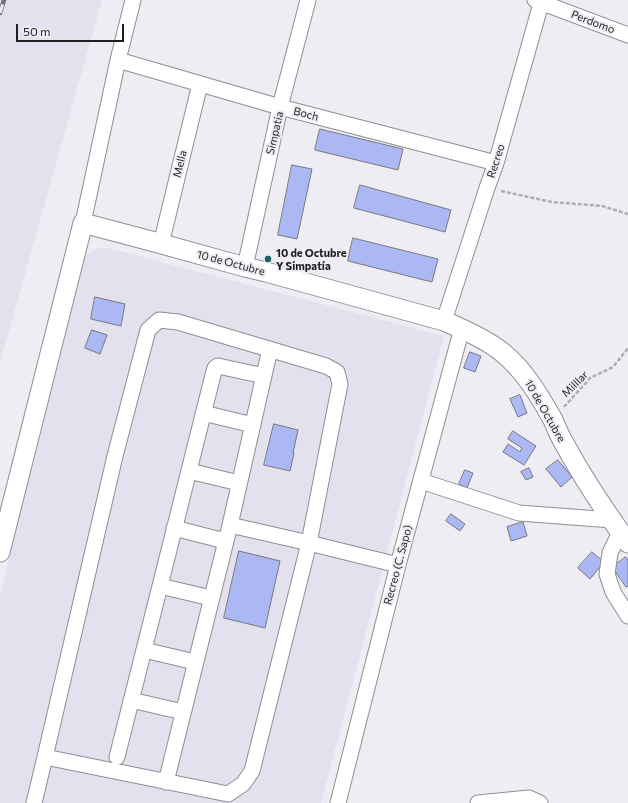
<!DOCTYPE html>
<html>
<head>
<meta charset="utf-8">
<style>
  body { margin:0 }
  #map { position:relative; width:628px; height:803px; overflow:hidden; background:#eeedf3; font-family:Commissioner,sans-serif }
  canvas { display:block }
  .scale { position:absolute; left:16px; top:24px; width:108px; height:18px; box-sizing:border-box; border:2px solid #1f1f21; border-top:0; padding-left:5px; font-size:12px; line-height:14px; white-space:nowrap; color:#1f1f21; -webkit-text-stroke:3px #eeedf3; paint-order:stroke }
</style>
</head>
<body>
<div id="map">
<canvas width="628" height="803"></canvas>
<div class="scale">50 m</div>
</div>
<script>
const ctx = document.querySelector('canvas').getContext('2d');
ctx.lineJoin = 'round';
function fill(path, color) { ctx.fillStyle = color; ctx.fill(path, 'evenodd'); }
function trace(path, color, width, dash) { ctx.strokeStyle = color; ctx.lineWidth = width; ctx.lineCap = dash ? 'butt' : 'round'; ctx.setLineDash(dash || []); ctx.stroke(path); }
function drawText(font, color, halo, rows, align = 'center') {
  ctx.font = font + ' Commissioner,sans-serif'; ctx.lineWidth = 4; ctx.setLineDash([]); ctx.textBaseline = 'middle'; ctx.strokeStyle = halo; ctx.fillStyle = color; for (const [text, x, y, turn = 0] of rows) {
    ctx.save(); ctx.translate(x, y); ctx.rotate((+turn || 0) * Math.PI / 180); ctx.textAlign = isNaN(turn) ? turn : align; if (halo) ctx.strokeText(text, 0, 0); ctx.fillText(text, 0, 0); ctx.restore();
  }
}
const built = new Path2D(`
  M0,0H102L0,363Z
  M97,248H108L444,336L321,803H0V596L80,263L86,255Z`);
const building = new Path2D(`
  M320,129L403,149L398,170L315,150Z
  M292,165L312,169L297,239L278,235Z
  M360,185L451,210L445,232L354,208Z
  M353,238L438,259L432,282L348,261Z
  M95,297L125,304L121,326L91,319Z
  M92,330L107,335L100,354L85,348Z
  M470,352L481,356L475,372L464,368Z
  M520,395L527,413L518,417L510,399Z
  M274,424L298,430L293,453H294L290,471L264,465Z
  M513,431L536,446L524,465L503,452L508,444L520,452L522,448L508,439Z
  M558,460L572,477L561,487L546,469Z
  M529,468L533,477L526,480L521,472Z
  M465,470L473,473L467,488L459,484Z
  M451,514L465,524L460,531L446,521Z
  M523,522L527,536L511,541L507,527Z
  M239,551L280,561L265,628L224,618Z
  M592,552L604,562L590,579L578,568Z
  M626,557L628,560V586L626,587L612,567Z`);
const path = new Path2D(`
  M501,191L552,202L602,206L628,214
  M564,407L590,378L613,367L628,348`);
const minor = new Path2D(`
  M535,0L628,35
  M118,60L280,107L496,163
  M83,223L118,60L133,0
  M161,244L200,84
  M245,267L280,107L308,0
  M444,321L487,188L496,163L542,0
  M203,413L253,425
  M189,471L239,483
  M421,481L519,513L612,520
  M230,525L309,543L398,565
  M174,528L225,541
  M620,532L610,553L607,574L613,592L628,616
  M160,586L211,598
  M144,650L195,662
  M131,700L183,712
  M117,757L214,371L215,368L218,366L264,376
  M166,782L230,525L270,349
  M34,803L45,757L115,456L148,330L159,320L178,322L326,366L337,372L340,384L309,543L252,771L243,784L228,794L45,757
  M338,803L398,565L462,328
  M478,803L529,798L540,803`);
const major = new Path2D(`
  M0,552L83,223L151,241L245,267L266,272L444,321C463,329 488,340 503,353C524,370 539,395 552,418C556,426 559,435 564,443C583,478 605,511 628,543`);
const rail = new Path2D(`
  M0,13L4,0`);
const markers = [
  [268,259,4,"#126267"]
];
const streetNames = [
  ["Perdomo",593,22,21],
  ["Boch",306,114,15],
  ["Simpatia",275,133,-77],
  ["Recreo",496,161,-72],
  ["Mella",180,164,-76],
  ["10 de Octubre",231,263,15],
  ["Milllar",575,384,-45],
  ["10 de Octubre",545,411,60],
  ["Recreo (C. Sapo)",398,565,-75]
];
const poiNames = [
  ["10 de Octubre",276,253],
  ["Y Simpatía",276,266]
];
fill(built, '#e3e1ee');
fill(building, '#acb8f3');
trace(building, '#77787d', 1);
trace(minor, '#8f8e93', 17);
trace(major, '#8f8e93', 21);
trace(path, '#adadb1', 2.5, [4, 2]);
trace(minor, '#fff', 15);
trace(major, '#fff', 19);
trace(rail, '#747477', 4.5);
trace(rail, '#eeedf3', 3, [9]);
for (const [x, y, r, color] of markers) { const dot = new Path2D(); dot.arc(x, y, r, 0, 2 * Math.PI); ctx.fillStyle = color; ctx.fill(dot); trace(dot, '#eeedf3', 1.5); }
drawText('11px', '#1f1f21', '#eeedf3', streetNames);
drawText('bold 11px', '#1f1f21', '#eeedf3', poiNames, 'left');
</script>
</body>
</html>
